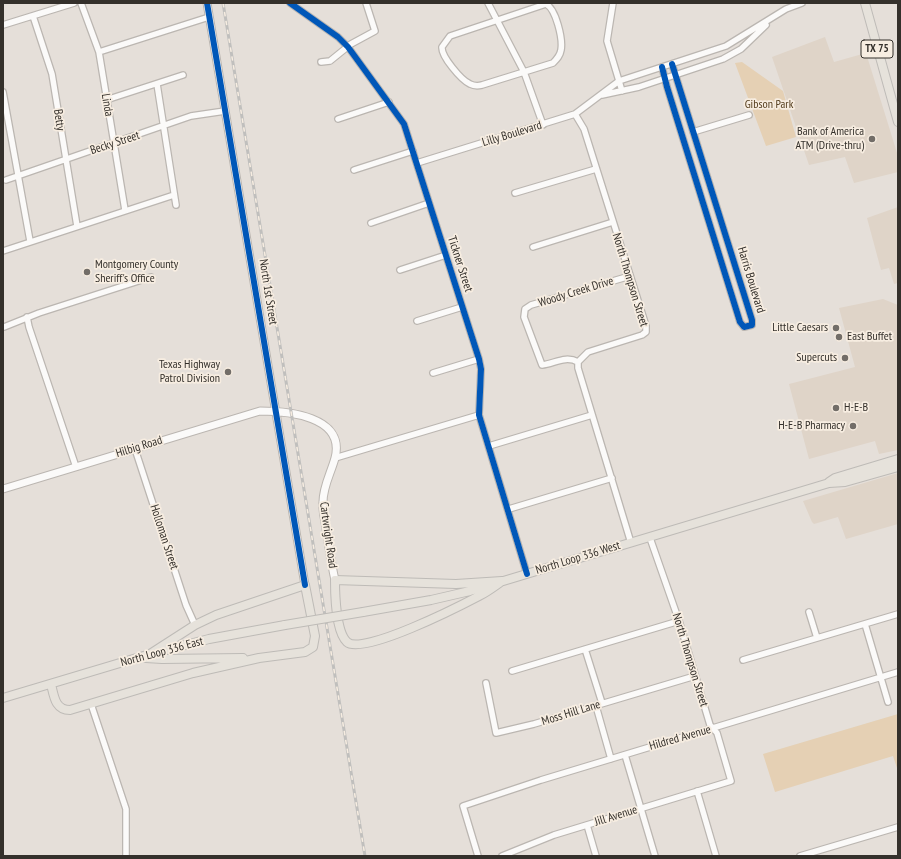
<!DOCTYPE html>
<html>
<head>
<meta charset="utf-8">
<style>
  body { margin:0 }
  #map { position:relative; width:901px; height:859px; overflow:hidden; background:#e5dfd9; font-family:"PT Sans Narrow",sans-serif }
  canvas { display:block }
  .frame { position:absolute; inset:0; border:4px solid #34302b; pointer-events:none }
</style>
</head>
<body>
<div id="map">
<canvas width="901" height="859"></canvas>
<div class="frame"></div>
</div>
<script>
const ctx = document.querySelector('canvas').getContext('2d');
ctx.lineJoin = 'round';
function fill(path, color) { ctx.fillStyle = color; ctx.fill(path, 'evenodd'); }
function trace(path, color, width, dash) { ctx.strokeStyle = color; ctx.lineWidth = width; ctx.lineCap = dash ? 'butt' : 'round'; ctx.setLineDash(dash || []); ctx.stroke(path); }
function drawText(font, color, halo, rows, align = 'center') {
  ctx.font = font + ' "PT Sans Narrow",sans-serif'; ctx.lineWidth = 3.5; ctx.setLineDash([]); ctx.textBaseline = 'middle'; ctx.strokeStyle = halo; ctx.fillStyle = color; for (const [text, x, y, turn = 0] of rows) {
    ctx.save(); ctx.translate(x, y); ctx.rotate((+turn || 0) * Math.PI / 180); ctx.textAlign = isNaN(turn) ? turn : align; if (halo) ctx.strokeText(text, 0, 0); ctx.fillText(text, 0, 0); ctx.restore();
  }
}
const built = new Path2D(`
  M825,37L834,62L866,53L898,156V172L854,183L845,157L809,165L772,57Z
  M898,207V283L894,284L889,268L881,270L867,218Z
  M883,299L898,305V450L879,454L875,441L809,459L789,384L855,367L839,308Z
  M898,473V524L846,539L838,517L814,524L812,522L803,501Z`);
const green = new Path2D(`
  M742,62L783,91L796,137L766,146L735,63Z
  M898,714V771L893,756L775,792L763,754Z`);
const minor = new Path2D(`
  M81,3L99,52L125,210
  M290,3L338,37L348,47L404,124L479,359L481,369L479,415L527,574
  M488,3L524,72L543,125
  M613,3L607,41L622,91
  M546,4C556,9 563,39 561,50C560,56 557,59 553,63L482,85C478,86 474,86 470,84C461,80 441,56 442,47L450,36Z
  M33,16L52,74L77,226
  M3,25L74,3
  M99,52L209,17
  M321,62L330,61L351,44L375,31L366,3
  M662,67L667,87L740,322L744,327L752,325V320L672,64
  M157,84L176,205
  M3,92L30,241
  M602,95L639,87L723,59L741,49L766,25
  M106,100L183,75
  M575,114L584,129L646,326V332L642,335L588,352L578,362V368L631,543
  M338,119L389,102
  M693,132L749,115
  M417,163L575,114L619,81L726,46L786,9L802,3
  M354,170L413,151
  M6,180L191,116L225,111
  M515,193L596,169
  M371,223L429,203
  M533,247L613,222
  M3,251L174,195
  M400,270L446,255
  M27,317L29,327L76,467
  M417,321L462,307
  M4,327L39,313L151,277
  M578,362C565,355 554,364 542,365L524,317L525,309L531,305L630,276
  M433,373L479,359
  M489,446L592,415
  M135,449L186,605L195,625
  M335,458L479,415
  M509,509L612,478
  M809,612L817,638
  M865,624L888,702
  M585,649L602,703
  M743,660L898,614
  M512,671L679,621
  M486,683L496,733L534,724L695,676
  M91,704L126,809V856
  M596,706L611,759
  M625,755L655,856
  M697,791L716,856
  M587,825L596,856
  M478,856L463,806L541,780L898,672
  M502,856L554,835L731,781L717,733L710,725L679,621L650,538
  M800,856L898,827`);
const tertiary = new Path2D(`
  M207,3L305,585
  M3,489L260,411C287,411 346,416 335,458C331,473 323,486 323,502C322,510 325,520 326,529C329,546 331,563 335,580`);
const primary = new Path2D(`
  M865,3L898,122
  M829,482L835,478L898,459
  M335,580L456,584L502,581C495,586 487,592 479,596C460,606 362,656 347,642C336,632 335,594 335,580Z
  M363,612L431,600L470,591L829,483L845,482L898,467
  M146,658L162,659L243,658
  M51,684C54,696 55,710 70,710L193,673L259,658L305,652L313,647L315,636L305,585L216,615L195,625L150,654
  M3,698L150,654L209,639L285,625`);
const rail = new Path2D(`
  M223,3L365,856`);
const primaryBridge = new Path2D(`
  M285,625L363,612`);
const cycleway = new Path2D(`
  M207,3L305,585
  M290,3L338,37L348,47L404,124L479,359L481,369L479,415L527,574
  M662,67L667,87L740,322L744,327L752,325V320L672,64`);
const markers = [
  [872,139,4,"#726d68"],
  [87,272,4,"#726d68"],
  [836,328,4,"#726d68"],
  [839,337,4,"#726d68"],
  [845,358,4,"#726d68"],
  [228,372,4,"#726d68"],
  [836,408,4,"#726d68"],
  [853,426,4,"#726d68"]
];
const shields = [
  [877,49,32]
];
const shieldNames = [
  ["TX 75",877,49]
];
const streetNames = [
  ["Linda",107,105,81],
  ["Betty",59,120,81],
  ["Lilly Boulevard",512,134,-17],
  ["Becky Street",115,143,-18],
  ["Tickner Street",460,264,72],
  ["North Thompson Street",630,280,73],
  ["Harris Boulevard",751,280,73],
  ["North 1st Street",268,292,81],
  ["Woody Creek Drive",576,292,-17],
  ["Hilbig Road",139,447,-17],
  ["Cartwright Road",328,535,82],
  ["Holloman Street",164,537,72],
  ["North Loop 336 West",578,558,-17],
  ["North Loop 336 East",162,652,-15],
  ["North Thompson Street",690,660,73],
  ["Moss Hill Lane",571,713,-17],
  ["Hildred Avenue",680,738,-16],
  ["Jill Avenue",616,816,-17]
];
const parkNames = [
  ["Gibson Park",769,105]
];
const poiNames = [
  ["Bank of America",864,132],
  ["ATM (Drive-thru)",864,146],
  ["Montgomery County",95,265,"left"],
  ["Sheriff's Office",95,279,"left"],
  ["Little Caesars",828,328],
  ["East Buffet",847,337,"left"],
  ["Supercuts",837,358],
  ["Texas Highway",220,365],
  ["Patrol Division",220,379],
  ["H-E-B",844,408,"left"],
  ["H-E-B Pharmacy",845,426]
];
fill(built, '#dfd4c8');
fill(green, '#e5d0b4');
trace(minor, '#bbb6b1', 8);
trace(tertiary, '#bbb6b1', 9);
trace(primary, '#bebbb7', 10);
trace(minor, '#fbfaf9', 5.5);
trace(tertiary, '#fbfaf9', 7);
trace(primary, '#e6e2db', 8);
trace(rail, '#c0bfbd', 3);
trace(rail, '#f7ede1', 1.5, [4.5]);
trace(primaryBridge, '#bebbb7', 10, []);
trace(primaryBridge, '#e6e2db', 8);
trace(cycleway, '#0057b8', 6);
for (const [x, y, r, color] of markers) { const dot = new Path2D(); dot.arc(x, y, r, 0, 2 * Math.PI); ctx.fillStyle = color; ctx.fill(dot); trace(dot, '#f7ede1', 1.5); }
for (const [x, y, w] of shields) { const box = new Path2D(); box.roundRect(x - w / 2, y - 9, w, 18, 3); ctx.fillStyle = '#f7ede1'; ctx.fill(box); trace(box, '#34302b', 1); }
drawText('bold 11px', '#34302b', null, shieldNames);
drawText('12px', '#34302b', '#f7ede1', streetNames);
drawText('12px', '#543d1d', '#f7ede1', parkNames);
drawText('12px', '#34302b', '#f7ede1', poiNames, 'right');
</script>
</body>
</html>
